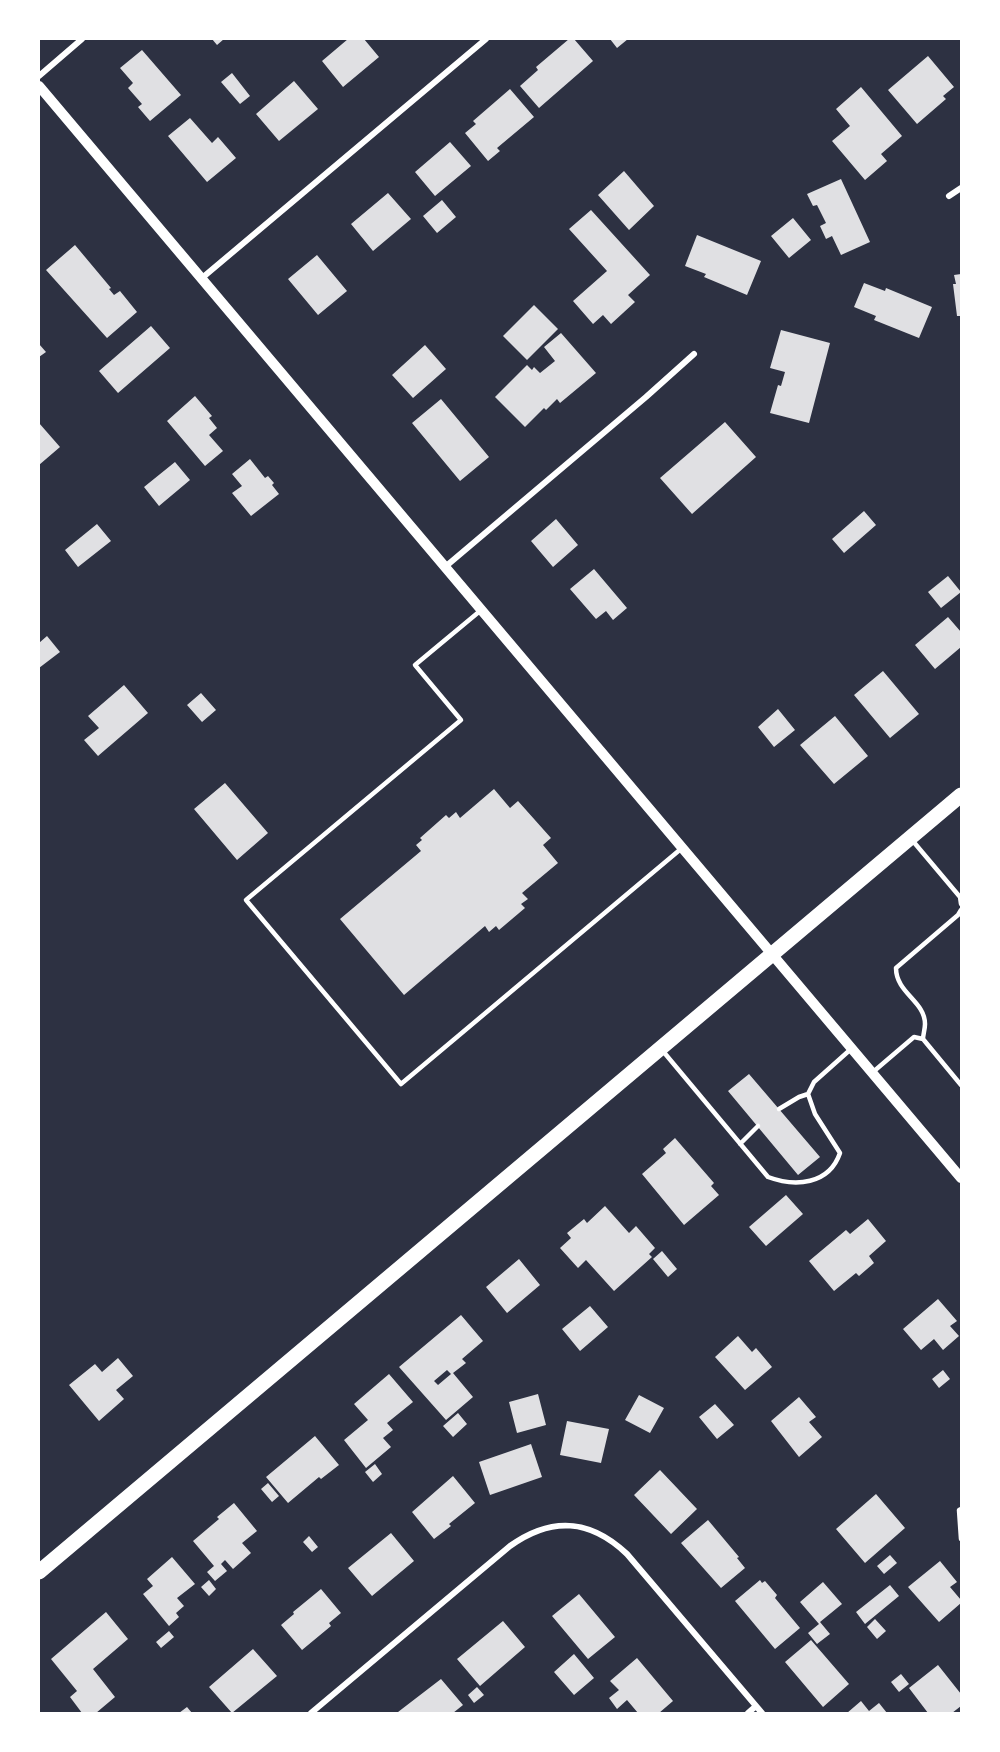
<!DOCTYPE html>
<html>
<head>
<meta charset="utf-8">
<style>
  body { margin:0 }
  #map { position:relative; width:1000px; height:1752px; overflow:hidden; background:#2d3142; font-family:"Space Grotesk",sans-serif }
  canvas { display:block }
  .frame { position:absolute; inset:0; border:40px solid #fff; pointer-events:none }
</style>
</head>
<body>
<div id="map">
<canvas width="1000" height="1752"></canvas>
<div class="frame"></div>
</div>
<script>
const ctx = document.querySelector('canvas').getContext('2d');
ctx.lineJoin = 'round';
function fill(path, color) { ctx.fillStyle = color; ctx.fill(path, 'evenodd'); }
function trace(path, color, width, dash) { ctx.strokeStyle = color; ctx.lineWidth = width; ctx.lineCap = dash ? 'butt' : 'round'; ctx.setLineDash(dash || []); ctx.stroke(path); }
const building = new Path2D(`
  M212,39H224L217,45Z
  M348,39H364L379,57L343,87L322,61Z
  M569,39H574L593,61L539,108L520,86L538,70L536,67Z
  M610,39H628L617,48Z
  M142,50L181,95L150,121L138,107L142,104L128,88L133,83L120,68Z
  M928,56L954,87L943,96L946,99L917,124L888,90Z
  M232,73L250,96L240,104L221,82Z
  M294,81L318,109L279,141L256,114Z
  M861,87L902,136L881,154L887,161L865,180L832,141L850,126L836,109Z
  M510,89L534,117L497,148L500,151L488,161L465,133L476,124L473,121Z
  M190,118L212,143L218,137L236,158L207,182L168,136Z
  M450,142L471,166L435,196L415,172Z
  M624,171L654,206L629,230L598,195Z
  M841,179L870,242L841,255L832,236L826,239L820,226L826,223L817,205L813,206L807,194Z
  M388,193L411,219L373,251L351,224Z
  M442,200L456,217L437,233L423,216Z
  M591,210L650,275L628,295L635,302L611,324L603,315L593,324L573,301L607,271L569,229Z
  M793,218L811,240L789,258L771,236Z
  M697,235L761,261L747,295L704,277L706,274L685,266Z
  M75,245L111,288L109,289L114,295L120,291L137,312L107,338L46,270Z
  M317,255L347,291L318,315L288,279Z
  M961,274V316H957L953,284H956L954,275Z
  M864,283L885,291L886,288L932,307L919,338L874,320L876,316L854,307Z
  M534,305L558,329L527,360L503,336Z
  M151,326L170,348L118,393L99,371Z
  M781,330L830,343L809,423L770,413L778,385L781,386L785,372L770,368Z
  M561,333L596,373L560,403L557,399L546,410L544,408L525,427L495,397L527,365L532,370L534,367L540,373L555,361L544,347Z
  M39,344L46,352L39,357Z
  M425,345L446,369L413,398L392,375Z
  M195,396L212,416L209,418L217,428L209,435L223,451L205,466L167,421Z
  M441,399L489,457L460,481L412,423Z
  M725,422L756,457L692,514L660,478Z
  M39,423L60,447L39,465Z
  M250,459L265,478L268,476L274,483L272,485L279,494L251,516L232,493L242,486L232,474Z
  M175,462L190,480L159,506L144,487Z
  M864,511L876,525L844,553L832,539Z
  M556,519L578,545L553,567L531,541Z
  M97,524L111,541L78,567L65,550Z
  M594,569L627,608L613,620L606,611L596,619L570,589Z
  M948,576L961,592L941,608L928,592Z
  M948,617L961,632V647L935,669L915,645Z
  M47,636L60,652L39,668V643Z
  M883,671L919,714L890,738L854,695Z
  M124,685L148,713L98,756L84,740L99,728L88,716Z
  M201,693L216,710L202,722L187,705Z
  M778,709L795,730L774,747L758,727Z
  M835,716L868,756L834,784L800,745Z
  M225,783L268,833L237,860L194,809Z
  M494,789L510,808L518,801L551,838L543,845L558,863L522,893L528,899L521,904L525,908L499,930L496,926L489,932L485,926L404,995L340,919L421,851L416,845L422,840L420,838L446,815L449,818L456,812L460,818Z
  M749,1074L820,1157L798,1175L728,1091Z
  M675,1138L714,1183L711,1186L719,1195L684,1225L642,1174L666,1153L663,1149Z
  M786,1195L803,1214L766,1246L749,1227Z
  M605,1206L629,1233L636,1226L655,1248L649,1254L652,1257L614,1291L586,1260L578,1268L560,1248L571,1238L567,1233L584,1219L587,1223Z
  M868,1219L886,1241L869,1256L874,1263L859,1276L856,1273L834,1291L809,1261L846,1230L850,1234Z
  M662,1251L677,1269L668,1277L653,1259Z
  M519,1259L540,1285L507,1313L486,1287Z
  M938,1299L957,1321L950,1326L959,1336L943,1350L934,1339L921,1350L903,1329Z
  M590,1306L608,1327L580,1351L562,1329Z
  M461,1315L483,1341L462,1359L466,1363L453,1373L473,1397L446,1420L399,1367ZM447,1370L451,1374L438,1385L434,1381Z
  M738,1336L752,1352L756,1348L772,1367L745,1390L715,1357Z
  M118,1358L133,1376L116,1390L124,1399L99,1421L69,1385L95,1364L102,1372Z
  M943,1370L950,1379L939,1388L932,1379Z
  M389,1374L413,1402L387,1423L393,1430L383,1438L391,1447L366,1468L344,1440L368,1420L354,1404Z
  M538,1394L546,1425L517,1433L509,1402Z
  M639,1395L664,1408L650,1433L625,1420Z
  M799,1397L816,1417L809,1422L822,1437L799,1457L771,1421Z
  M715,1404L734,1425L717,1439L699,1417Z
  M458,1413L467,1424L453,1437L443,1426Z
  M567,1421L609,1429L601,1463L560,1455Z
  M315,1436L339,1465L321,1479L319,1477L288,1503L266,1477Z
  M531,1444L542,1477L490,1495L479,1462Z
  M375,1464L382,1474L373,1482L365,1472Z
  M660,1470L697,1509L671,1534L634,1495Z
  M453,1476L475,1503L449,1524L451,1526L434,1539L412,1512Z
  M268,1483L279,1496L272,1502L261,1489Z
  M876,1494L905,1528L865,1563L836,1529Z
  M234,1503L257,1531L242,1543L251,1553L233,1569L225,1560L221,1564L227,1571L215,1581L207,1572L214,1566L193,1541L219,1519L217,1517Z
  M708,1520L739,1557L737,1558L745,1568L721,1588L681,1543Z
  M391,1533L414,1561L372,1596L348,1568Z
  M309,1536L318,1547L312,1552L303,1542Z
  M890,1555L897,1563L884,1574L877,1566Z
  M172,1557L195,1584L177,1598L184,1606L176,1613L179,1617L169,1626L143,1594L153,1586L147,1579Z
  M940,1561L957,1582L950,1587L961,1600V1603L939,1622L908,1587Z
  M209,1580L216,1589L209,1596L201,1587Z
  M760,1580L762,1583L765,1581L777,1595L775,1598L800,1628L775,1649L735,1601Z
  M823,1582L842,1604L820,1622L830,1634L817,1644L808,1633L819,1624L800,1602Z
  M890,1585L899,1596L865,1624L856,1612Z
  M321,1589L341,1613L329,1623L331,1626L302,1650L281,1625L294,1614L293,1612Z
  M579,1594L615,1637L588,1659L552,1616Z
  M106,1612L128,1639L93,1669L115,1697L96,1713H82L70,1697L77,1691L51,1659Z
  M875,1619L886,1631L877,1639L867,1627Z
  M503,1621L525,1647L480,1686L457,1659Z
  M169,1631L174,1637L161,1648L156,1642Z
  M811,1640L849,1684L823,1707L785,1662Z
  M253,1649L277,1676L232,1713L209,1687Z
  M574,1654L594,1678L574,1695L554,1672Z
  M637,1658L673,1701L659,1713H638L627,1700L617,1709L609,1698L619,1690L610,1681Z
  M938,1665L961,1694V1706L952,1713H928L909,1688Z
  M901,1674L909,1684L899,1692L891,1682Z
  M441,1679L463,1705L453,1713H399L398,1712Z
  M477,1687L484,1695L474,1703L468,1695Z
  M861,1701L869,1711L879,1703L887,1713H847Z
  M187,1707L192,1713H179Z`);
const service = new Path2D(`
  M480,611L415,665L461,720L246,900L401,1084L682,848
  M912,840L960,897L961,904
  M923,1039C923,1035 925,1029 925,1024C925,1001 896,993 896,968L958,915L961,910
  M662,1050L768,1177C795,1187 829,1185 840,1153L815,1114L808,1094L814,1082L851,1049
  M873,1072L914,1037L923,1039L961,1085
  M779,1109L799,1097L808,1094
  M740,1144L758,1126
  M961,1509L959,1510L961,1539`);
const minor = new Path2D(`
  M39,76L82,39
  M949,196L961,188
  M202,278L486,39
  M445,567L646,397L694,354
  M311,1713L510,1546C552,1516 590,1519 627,1554L762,1713
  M748,1713L756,1706`);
const tertiary = new Path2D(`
  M39,86L961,1178`);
const primary = new Path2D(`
  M39,1572L961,795`);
fill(building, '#e0e0e3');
trace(service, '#fff', 4.5);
trace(minor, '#fff', 6);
trace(tertiary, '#fff', 10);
trace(primary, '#fff', 15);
</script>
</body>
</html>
